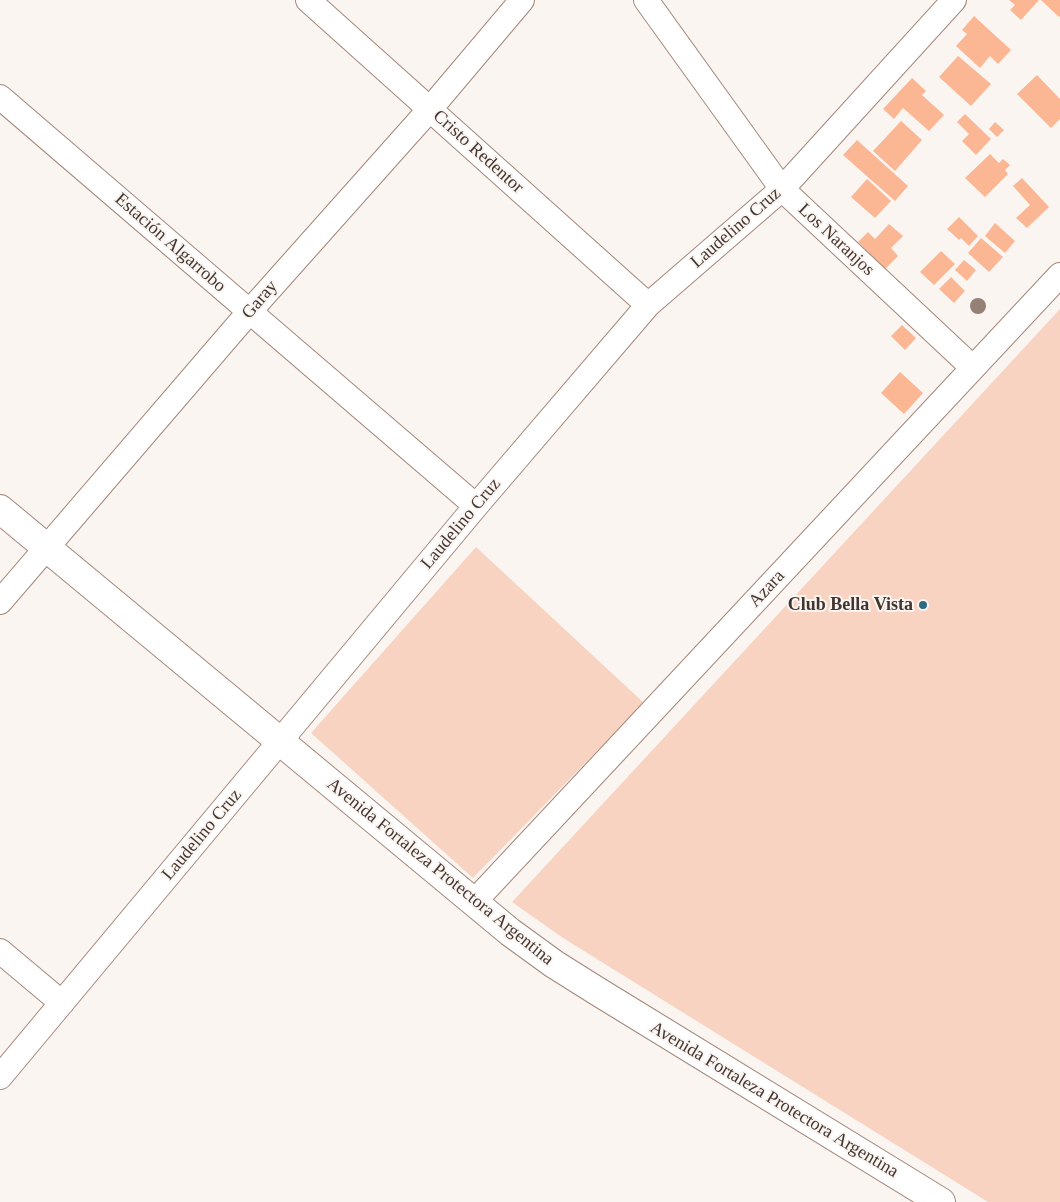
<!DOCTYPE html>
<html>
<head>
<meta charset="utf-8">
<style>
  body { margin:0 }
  canvas { display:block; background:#fbf5f2 }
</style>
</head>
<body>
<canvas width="1060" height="1202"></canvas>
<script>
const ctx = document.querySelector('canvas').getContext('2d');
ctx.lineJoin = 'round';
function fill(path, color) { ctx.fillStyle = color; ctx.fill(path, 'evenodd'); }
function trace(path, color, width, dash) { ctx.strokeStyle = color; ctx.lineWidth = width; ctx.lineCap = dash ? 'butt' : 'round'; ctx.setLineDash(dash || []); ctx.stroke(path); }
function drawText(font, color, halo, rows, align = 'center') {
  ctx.font = font + ' "Times New Roman",serif'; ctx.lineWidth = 4; ctx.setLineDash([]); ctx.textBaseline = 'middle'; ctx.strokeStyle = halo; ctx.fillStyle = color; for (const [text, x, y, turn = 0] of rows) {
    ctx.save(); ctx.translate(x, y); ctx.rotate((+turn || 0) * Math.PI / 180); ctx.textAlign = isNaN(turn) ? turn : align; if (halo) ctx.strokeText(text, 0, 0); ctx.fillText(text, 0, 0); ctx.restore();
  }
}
const green = new Path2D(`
  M1060,309V1202H988L563,938L512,902Z
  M476,547L644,703L473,878L311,733Z`);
const building = new Path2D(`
  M1009,0H1039L1021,20L1010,10L1015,5Z
  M1041,0H1060V16L1059,17Z
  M974,16L1011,50L998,64L990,56L980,68L956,46L967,34L962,30Z
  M958,56L991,84L971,106L939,77Z
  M1037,75L1060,99V119L1051,128L1017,94Z
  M912,78L926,91L922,95L944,115L929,131L903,108L894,119L883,109Z
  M965,114L991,139L976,155L962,141L969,134L957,122Z
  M901,121L922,140L895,171L873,151Z
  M995,122L1004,130L997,137L989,129Z
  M857,140L908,186L895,201L843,155Z
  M990,154L999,163L1003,159L1010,165L1005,170L1008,174L985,197L965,178Z
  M1022,178L1049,207L1027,228L1016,218L1030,205L1013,186Z
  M867,179L891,201L875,218L851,197Z
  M959,217L978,236L969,246L961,238L959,240L947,229Z
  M995,223L1015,241L1005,253L985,236Z
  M889,224L903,236L891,248L898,256L885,269L858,242L868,232L875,239Z
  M981,238L1003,257L989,272L968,253Z
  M941,251L955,264L934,285L920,272Z
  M964,260L976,270L967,281L955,270Z
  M951,277L965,291L954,303L939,289Z
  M902,325L916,338L905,350L891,336Z
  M900,372L923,393L904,414L881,393Z`);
const street = new Path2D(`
  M308,0L648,305
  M646,0L782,189L973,368
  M0,97L476,506
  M0,602L250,311L430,109L522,0
  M473,903L1060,275
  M0,951L62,1003
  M0,1077L476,506L648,305L782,189L954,0`);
const secondary = new Path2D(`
  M0,509L510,932L554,964L597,991L941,1202`);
const trees = [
  [978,306]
];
const markers = [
  [923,605,5,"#2e6a81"]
];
const streetNames = [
  ["Cristo Redentor",478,152,42],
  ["Laudelino Cruz",736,228,-41],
  ["Los Naranjos",836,240,43],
  ["Estación Algarrobo",170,243,41],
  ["Garay",260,300,-49],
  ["Laudelino Cruz",461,524,-50],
  ["Azara",767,589,-47],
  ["Laudelino Cruz",202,835,-50],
  ["Avenida Fortaleza Protectora Argentina",440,872,39],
  ["Avenida Fortaleza Protectora Argentina",774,1100,31]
];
const poiNames = [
  ["Club Bella Vista",913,605]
];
fill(green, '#f9d3c1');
fill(building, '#fbb694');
trace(street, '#a4877a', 26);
trace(secondary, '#a4877a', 30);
trace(street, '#fff', 24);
trace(secondary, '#fff', 28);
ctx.fillStyle = '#958075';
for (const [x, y] of trees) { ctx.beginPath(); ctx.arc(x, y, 8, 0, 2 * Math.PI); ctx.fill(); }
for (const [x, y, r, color] of markers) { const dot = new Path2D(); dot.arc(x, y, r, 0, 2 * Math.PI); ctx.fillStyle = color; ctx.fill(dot); trace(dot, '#fbf5f2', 2); }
drawText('18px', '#423530', '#fbf5f2', streetNames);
drawText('bold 18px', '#423530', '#fbf5f2', poiNames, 'right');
</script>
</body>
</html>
